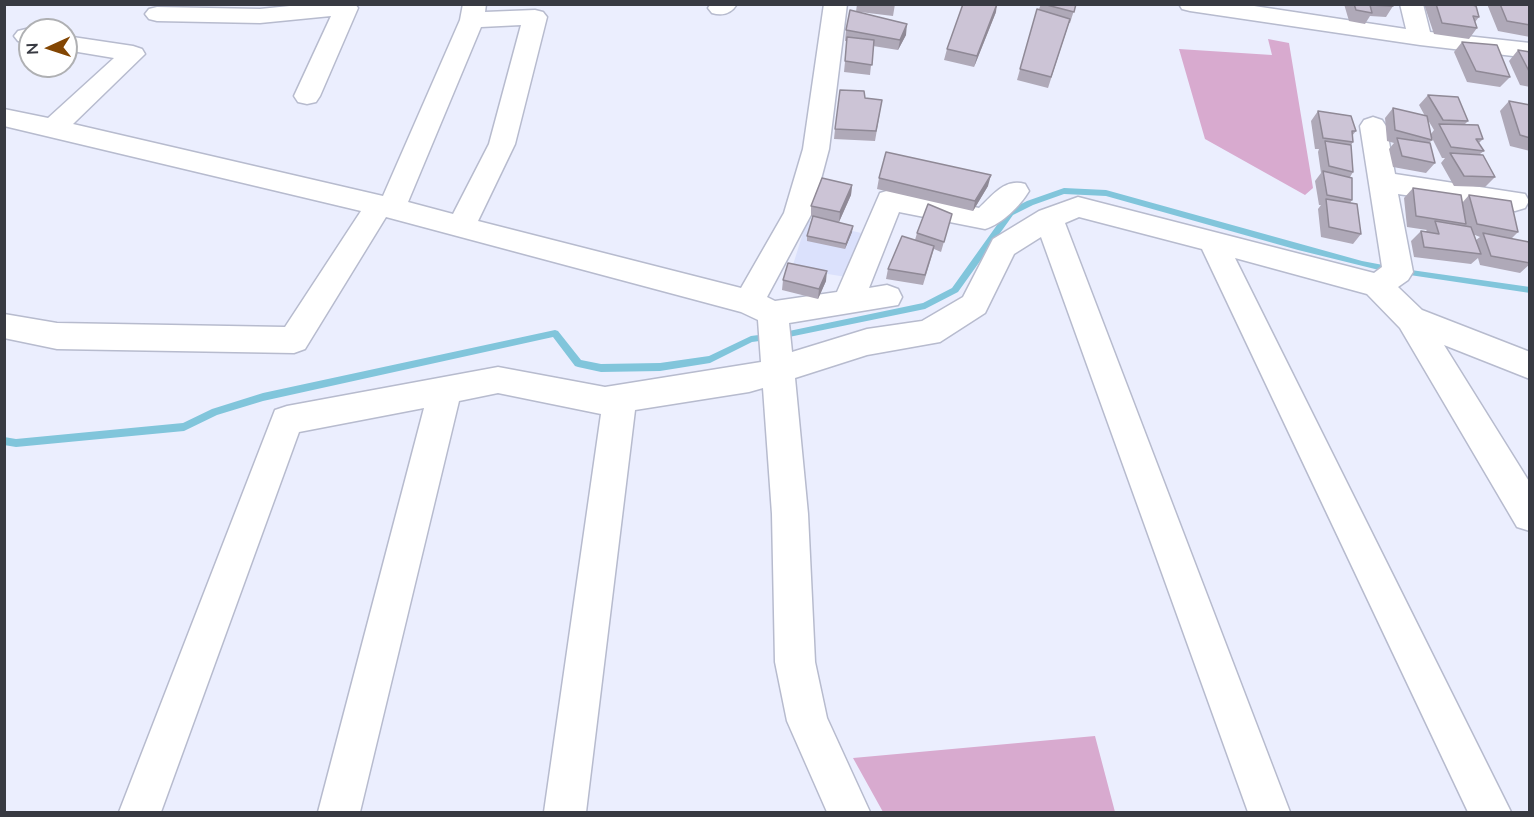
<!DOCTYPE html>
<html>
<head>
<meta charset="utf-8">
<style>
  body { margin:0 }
  #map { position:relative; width:1534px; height:817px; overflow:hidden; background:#ebeefe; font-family:Mulish,sans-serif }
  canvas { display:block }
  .frame { position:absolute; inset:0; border:6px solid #383a42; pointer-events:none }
  .north { position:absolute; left:18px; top:18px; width:60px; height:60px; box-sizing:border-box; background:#fff; border:2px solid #afb0b3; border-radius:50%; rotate:267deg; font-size:16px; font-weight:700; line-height:24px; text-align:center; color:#383a42 }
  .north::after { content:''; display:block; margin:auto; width:21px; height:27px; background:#834603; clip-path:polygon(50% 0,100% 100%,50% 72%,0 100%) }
</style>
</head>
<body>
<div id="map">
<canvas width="1534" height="817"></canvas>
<div class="frame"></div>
<div class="north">N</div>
</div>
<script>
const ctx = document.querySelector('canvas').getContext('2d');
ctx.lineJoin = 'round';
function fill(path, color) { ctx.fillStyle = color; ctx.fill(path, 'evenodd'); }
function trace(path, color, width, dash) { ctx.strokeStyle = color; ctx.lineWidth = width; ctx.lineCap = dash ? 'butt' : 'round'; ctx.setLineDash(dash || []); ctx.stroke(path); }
const built = new Path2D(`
  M807,220L861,233L846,277L792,268Z`);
const green = new Path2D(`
  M1268,39L1289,43L1313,188L1305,195L1205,139L1179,49L1272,55Z
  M1095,736L1115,812H883L853,758Z`);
const stream = new Path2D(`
  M1064,188L1106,190L1362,261L1404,269L1530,287V293L1383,271L1298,250L1106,196L1064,194L1033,205L1013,215L958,292L925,309L789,337L752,342L710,363L660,371L601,372L578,367L575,366L553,337L263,401L217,415L184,431L16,447L4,445V437L16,439L183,423L212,409L263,393L555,330L558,331L581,360L601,364L660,363L709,356L751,336L789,331L923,303L952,288L1007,211L1027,201Z`);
const minor = new Path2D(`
  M309,4H355L358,8L320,96L316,102L307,104L298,102L294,96L331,16L260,23L157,21L149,19L145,14L149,9L157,7L260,9Z
  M463,4H486L485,12L535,10L543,12L547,17L515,144L478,221L741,288L784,213L803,149L824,4H847L829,149L812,213L767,297L775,301L837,292L880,193L890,190L979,208C993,195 1005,178 1025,184L1029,191C1020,206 1002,224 985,229L899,212L869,288L887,285L898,289L902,297L898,305L789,323L792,352L867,329L922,321L963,297L993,239L1039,211L1078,197L1374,273L1382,267L1360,126L1364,120L1373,117L1382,120L1386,126L1395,174L1525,194L1529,201L1525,208L1515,211L1398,194L1413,272L1408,280L1398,287L1422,310L1530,352V379L1444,345L1530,483V531L1517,527L1400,328L1367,294L1235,258L1511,812H1468L1202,249L1079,217L1065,223L1290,812H1248L1041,237L1014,254L985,313L940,342L867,355L795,378L808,514L815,662L827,718L870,812H827L787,721L775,662L772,514L763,388L749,392L635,410L586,812H544L601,414L498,393L459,401L360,812H318L424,408L299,432L161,812H119L275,410L287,406L498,367L605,387L761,362L758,320L741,312L386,217L305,349L294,353L57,349L4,338V314L57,323L285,327L361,211L4,126V109L48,118L114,58L66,50V36L133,46L142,49L145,54L73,124L383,196L460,20ZM521,25L489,144L453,214L408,202L481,27Z
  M711,4H737C731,14 722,16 712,13L708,8Z
  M1179,4H1241L1406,29L1400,4H1423L1430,32L1530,43V58L1420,45L1190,11L1182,9Z
  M26,29L31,30L30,44L18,41L14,36L18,31Z`);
const wall = new Path2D(`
  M857,4H895L893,16L860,12L906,35L898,50L873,46L870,75L844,72L847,41H845L846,30L856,12Z
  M1041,4H1076L1070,23H1069L1048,88L1017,80L1037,9H1039Z
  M1344,4H1393V6L1386,17L1370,16L1365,24L1349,21Z
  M1424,4H1469L1479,17L1475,22L1477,28L1469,39L1434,34Z
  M1487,4H1530V37L1498,31Z
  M996,12L974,67L944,60L947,49Z
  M1462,42L1510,77L1500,87L1467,82L1454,52Z
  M1518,50L1530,52V87L1520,85L1509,61Z
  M1428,95L1468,121L1465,124L1483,139L1479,143L1484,151L1480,154L1495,177L1485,187L1454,186L1441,163L1445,158H1442L1431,136L1432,140L1429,143L1435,163L1426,173L1393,167L1389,149L1394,143L1387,141L1385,118L1393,108L1425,116L1419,105ZM1428,120L1434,130L1431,134Z
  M865,98L882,100L875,141L834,139L835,129Z
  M1509,101L1530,105V151L1510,146L1500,111Z
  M1318,111L1356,131L1352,136L1353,142L1351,145L1353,172L1350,177L1352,200L1350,203L1361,234L1353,244L1321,237L1318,209L1321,205H1319L1315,181L1321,173L1318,152L1319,149H1315L1311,121Z
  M879,178L988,186L973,211L877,189Z
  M852,185L851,195L839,222L852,232L845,249L807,241V236L813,217L811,216V206Z
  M1413,188L1462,203L1469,195L1518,232L1511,239L1530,250V264L1520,273L1480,265L1478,258L1471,264L1414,257L1411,241L1421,231H1426L1427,230L1407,227L1404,198ZM1474,235H1475L1480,237L1476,240Z
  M952,214L941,252L934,249L923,285L886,279L888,269L915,240L917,233Z
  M783,280L826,281L818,299L782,290Z`);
const shadedWall = new Path2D(`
  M997,4L996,12L974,67L977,56Z
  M907,24L906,35L898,50L900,40Z
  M991,175L988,186L973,211L975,201Z
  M852,185L851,195L839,222L840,212Z
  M853,226L852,232L845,249L846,244Z
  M827,271L826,281L818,299L819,289Z`);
const building = new Path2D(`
  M963,4H997L977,56L947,49Z
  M1043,4H1076L1074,12Z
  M1354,4H1393V6L1370,5L1372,13L1356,10Z
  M1436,4H1469L1476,6L1479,17L1473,16L1477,28L1442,23Z
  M1500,4H1530V25L1507,21Z
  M1037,9L1070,19L1051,77L1020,69Z
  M850,10L907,24L900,40L846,30Z
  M847,37L874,40L872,65L845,61Z
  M1462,42L1497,45L1510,77L1476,71Z
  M1518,50L1530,52V73Z
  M840,90L864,91L865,98L882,100L876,131L835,129Z
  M1428,95L1458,97L1468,121L1443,120Z
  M1509,101L1530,105V138L1520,135Z
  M1393,108L1427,116L1432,140L1395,130Z
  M1318,111L1351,116L1356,131H1352L1353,142L1323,138Z
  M1439,124L1478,125L1483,139H1476L1484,151L1451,147Z
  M1397,138L1430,143L1435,163L1402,156Z
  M1325,141L1351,145L1353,172L1329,166Z
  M886,152L991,175L975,201L879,178Z
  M1450,153L1483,155L1495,177L1464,176Z
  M1323,171L1352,178V200L1327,195Z
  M822,178L852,185L840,212L811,206Z
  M1413,188L1461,195L1466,224L1416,216Z
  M1469,195L1511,201L1518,232L1477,224Z
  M1326,199L1357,204L1361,234L1329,227Z
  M928,204L952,214L944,242L917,233Z
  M813,216L853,226L846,244L807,236Z
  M1435,221L1471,227L1481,254L1424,247L1421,231L1439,234Z
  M1483,233L1529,242L1530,263L1491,256Z
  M902,236L934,246L925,275L888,269Z
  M788,263L827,271L819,289L783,280Z`);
fill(built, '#dbe1fc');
fill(green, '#d8aacf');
fill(stream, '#81c5db');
trace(minor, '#b7bbce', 3);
fill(minor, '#fff');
fill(wall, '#afa9b8');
fill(shadedWall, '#8f8996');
fill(building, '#ccc4d6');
trace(building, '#8f8996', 1.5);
</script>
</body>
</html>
